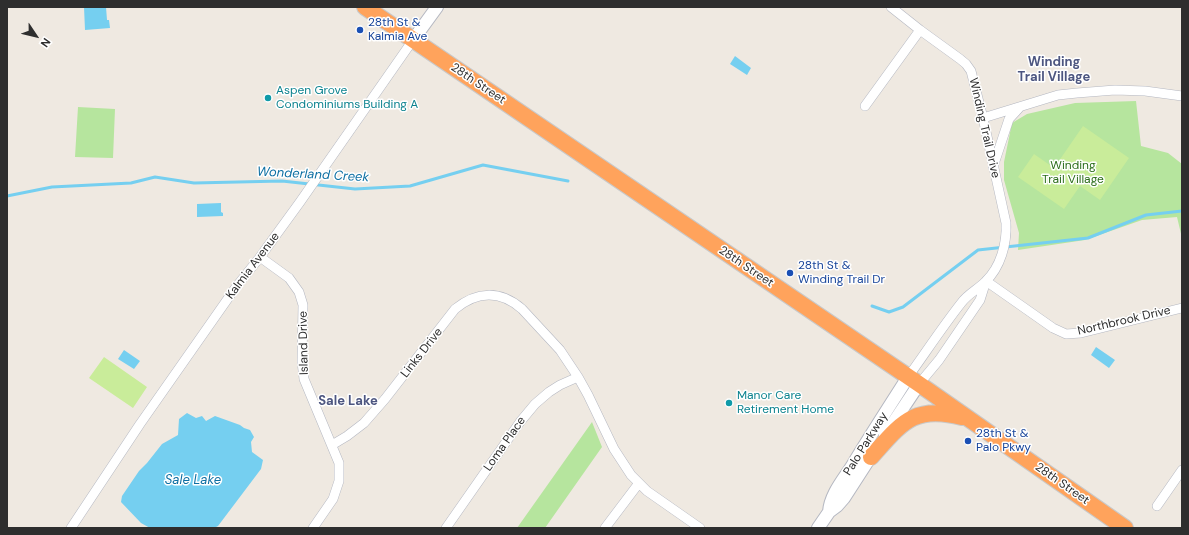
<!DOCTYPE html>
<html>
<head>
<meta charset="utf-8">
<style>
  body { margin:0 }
  #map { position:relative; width:1189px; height:535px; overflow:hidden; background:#efe9e1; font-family:"DM Sans",sans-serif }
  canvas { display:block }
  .frame { position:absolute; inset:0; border:8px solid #2e2e2e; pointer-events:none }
  .north { position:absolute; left:16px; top:16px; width:40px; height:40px; -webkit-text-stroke:3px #fff; paint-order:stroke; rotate:125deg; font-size:11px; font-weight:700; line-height:16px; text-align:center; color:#2e2e2e }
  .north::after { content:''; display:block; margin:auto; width:14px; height:18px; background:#2e2e2e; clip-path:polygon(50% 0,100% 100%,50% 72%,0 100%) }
</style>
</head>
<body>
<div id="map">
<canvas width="1189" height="535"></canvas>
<div class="frame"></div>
<div class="north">N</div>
</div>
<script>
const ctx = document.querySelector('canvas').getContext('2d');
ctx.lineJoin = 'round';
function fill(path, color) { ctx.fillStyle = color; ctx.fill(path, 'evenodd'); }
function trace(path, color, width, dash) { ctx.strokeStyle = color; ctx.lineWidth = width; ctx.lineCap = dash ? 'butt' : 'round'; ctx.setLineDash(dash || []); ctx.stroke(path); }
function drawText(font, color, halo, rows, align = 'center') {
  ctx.font = font + ' "DM Sans",sans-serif'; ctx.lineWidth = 3; ctx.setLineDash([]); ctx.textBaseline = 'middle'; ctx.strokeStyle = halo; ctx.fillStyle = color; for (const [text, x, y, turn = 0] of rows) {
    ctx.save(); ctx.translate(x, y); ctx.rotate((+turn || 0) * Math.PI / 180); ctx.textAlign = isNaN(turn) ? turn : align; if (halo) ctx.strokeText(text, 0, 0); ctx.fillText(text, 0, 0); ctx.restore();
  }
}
const green = new Path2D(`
  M1136,101L1141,146L1168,153L1182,164V238L1177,217L1142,220L1085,240L1018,250L1019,233L1004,180V162L1012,123L1027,114L1075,103Z
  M78,107L115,109L113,158L75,157Z
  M592,422L602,447L545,528H517Z`);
const pitch = new Path2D(`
  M1083,126L1129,158L1100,200L1080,186L1064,209L1018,177L1034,154L1054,168Z
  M104,357L147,387L133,408L89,378Z`);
const water = new Path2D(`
  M84,7H106L107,20H109L110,28L85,30Z
  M735,56L751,68L747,75L730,64Z
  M221,203V212L223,213V216L197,217V204Z
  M1096,347L1115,360L1109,368L1091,355Z
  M124,350L140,361L134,369L118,359Z
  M187,413L196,418L202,416L206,421L215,416L240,425L244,428L250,430L254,437L251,442L252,452L263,460L261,469L218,526L214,528H150L141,523L121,502L122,496L139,471L147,463L162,444L178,435L179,419Z`);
const stream = new Path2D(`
  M7,196L52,187L131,183L155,177L194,183L282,181L355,189L410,186L483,165L568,181
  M872,306L889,312L903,307L978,250L1088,238L1146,215L1182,211`);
const street = new Path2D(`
  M891,7L920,30L960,59L966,64L971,71L983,118L1006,223C1007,243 1001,267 985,282C978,289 968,294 962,302C943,326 926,352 908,377
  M865,106L920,30
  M983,118L1058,95L1077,93L1115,90L1145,91L1182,96
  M993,167L1009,119L1020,107
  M260,257L289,278L299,292L303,305L302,362L304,379L339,463V481L333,499L313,528
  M986,281L1053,328L1066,334L1081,333L1182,308
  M919,384L939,360L980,300L986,281
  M332,445L347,436L364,423L385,399L455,309C477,291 500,290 522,309L560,350L578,377L588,395L614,449L631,475L647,491L700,528
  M1157,506L1182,470
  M71,528L140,424L236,287L260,257L300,202L413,40
  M446,528L520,422L535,404L549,392L560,385L578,377
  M605,528L639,483`);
const secondary = new Path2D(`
  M413,40L437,7
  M885,435L919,384
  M829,512C830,495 843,480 852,466C870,436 889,407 908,377
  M818,528L829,512L837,506L844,498L875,450`);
const highway = new Path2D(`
  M365,7L919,384L1125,528
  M871,457C901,424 913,404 962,417`);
const markers = [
  [360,30,4,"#1a4fb4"],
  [268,98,4,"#0f9aa8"],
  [790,273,4,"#1a4fb4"],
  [729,403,4,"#0f9aa8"],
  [968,441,4,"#1a4fb4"]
];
const transitNames = [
  ["28th St &",368,23],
  ["Kalmia Ave",368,37],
  ["28th St &",798,266],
  ["Winding Trail Dr",798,280],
  ["28th St &",976,434],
  ["Palo Pkwy",976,448]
];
const streetNames = [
  ["28th Street",478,84,34],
  ["Winding Trail Drive",984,128,77],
  ["Kalmia Avenue",253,266,-53],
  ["28th Street",746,267,34],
  ["Northbrook Drive",1124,321,-13],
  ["Island Drive",304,343,-91],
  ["Links Drive",422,353,-52],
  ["Loma Place",505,444,-55],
  ["Palo Parkway",866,444,-58],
  ["28th Street",1062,484,35]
];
const cultureNames = [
  ["Aspen Grove",276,91],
  ["Condominiums Building A",276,105],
  ["Manor Care",737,396],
  ["Retirement Home",737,410]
];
const parkNames = [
  ["Winding",1073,166],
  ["Trail Village",1073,180]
];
const neighbourhoodNames = [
  ["Winding",1054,63],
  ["Trail Village",1054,78],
  ["Sale Lake",348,402]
];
const waterNames = [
  ["Wonderland Creek",313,175,3],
  ["Sale Lake",193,481]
];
fill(green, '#b6e59e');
fill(pitch, '#c9ec9a');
fill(water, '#75cff0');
trace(stream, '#75cff0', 3);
trace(street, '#b4b7c1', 10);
trace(secondary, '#b4b7c1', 14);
trace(highway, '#c9c9c9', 18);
trace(street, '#fff', 9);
trace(secondary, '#fff', 12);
trace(highway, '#ffa35c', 16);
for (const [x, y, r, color] of markers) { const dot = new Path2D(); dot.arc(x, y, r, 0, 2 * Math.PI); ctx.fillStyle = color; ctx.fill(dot); trace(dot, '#fff', 1.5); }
drawText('12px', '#164399', '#fff', transitNames, 'left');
drawText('12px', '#2e2e2e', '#fff', streetNames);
drawText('12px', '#0d838f', '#fff', cultureNames, 'left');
drawText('12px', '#2c6e1b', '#fff', parkNames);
drawText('bold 13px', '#4d5680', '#fff', neighbourhoodNames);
drawText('italic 13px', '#0d6fa3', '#fff', waterNames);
</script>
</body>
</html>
